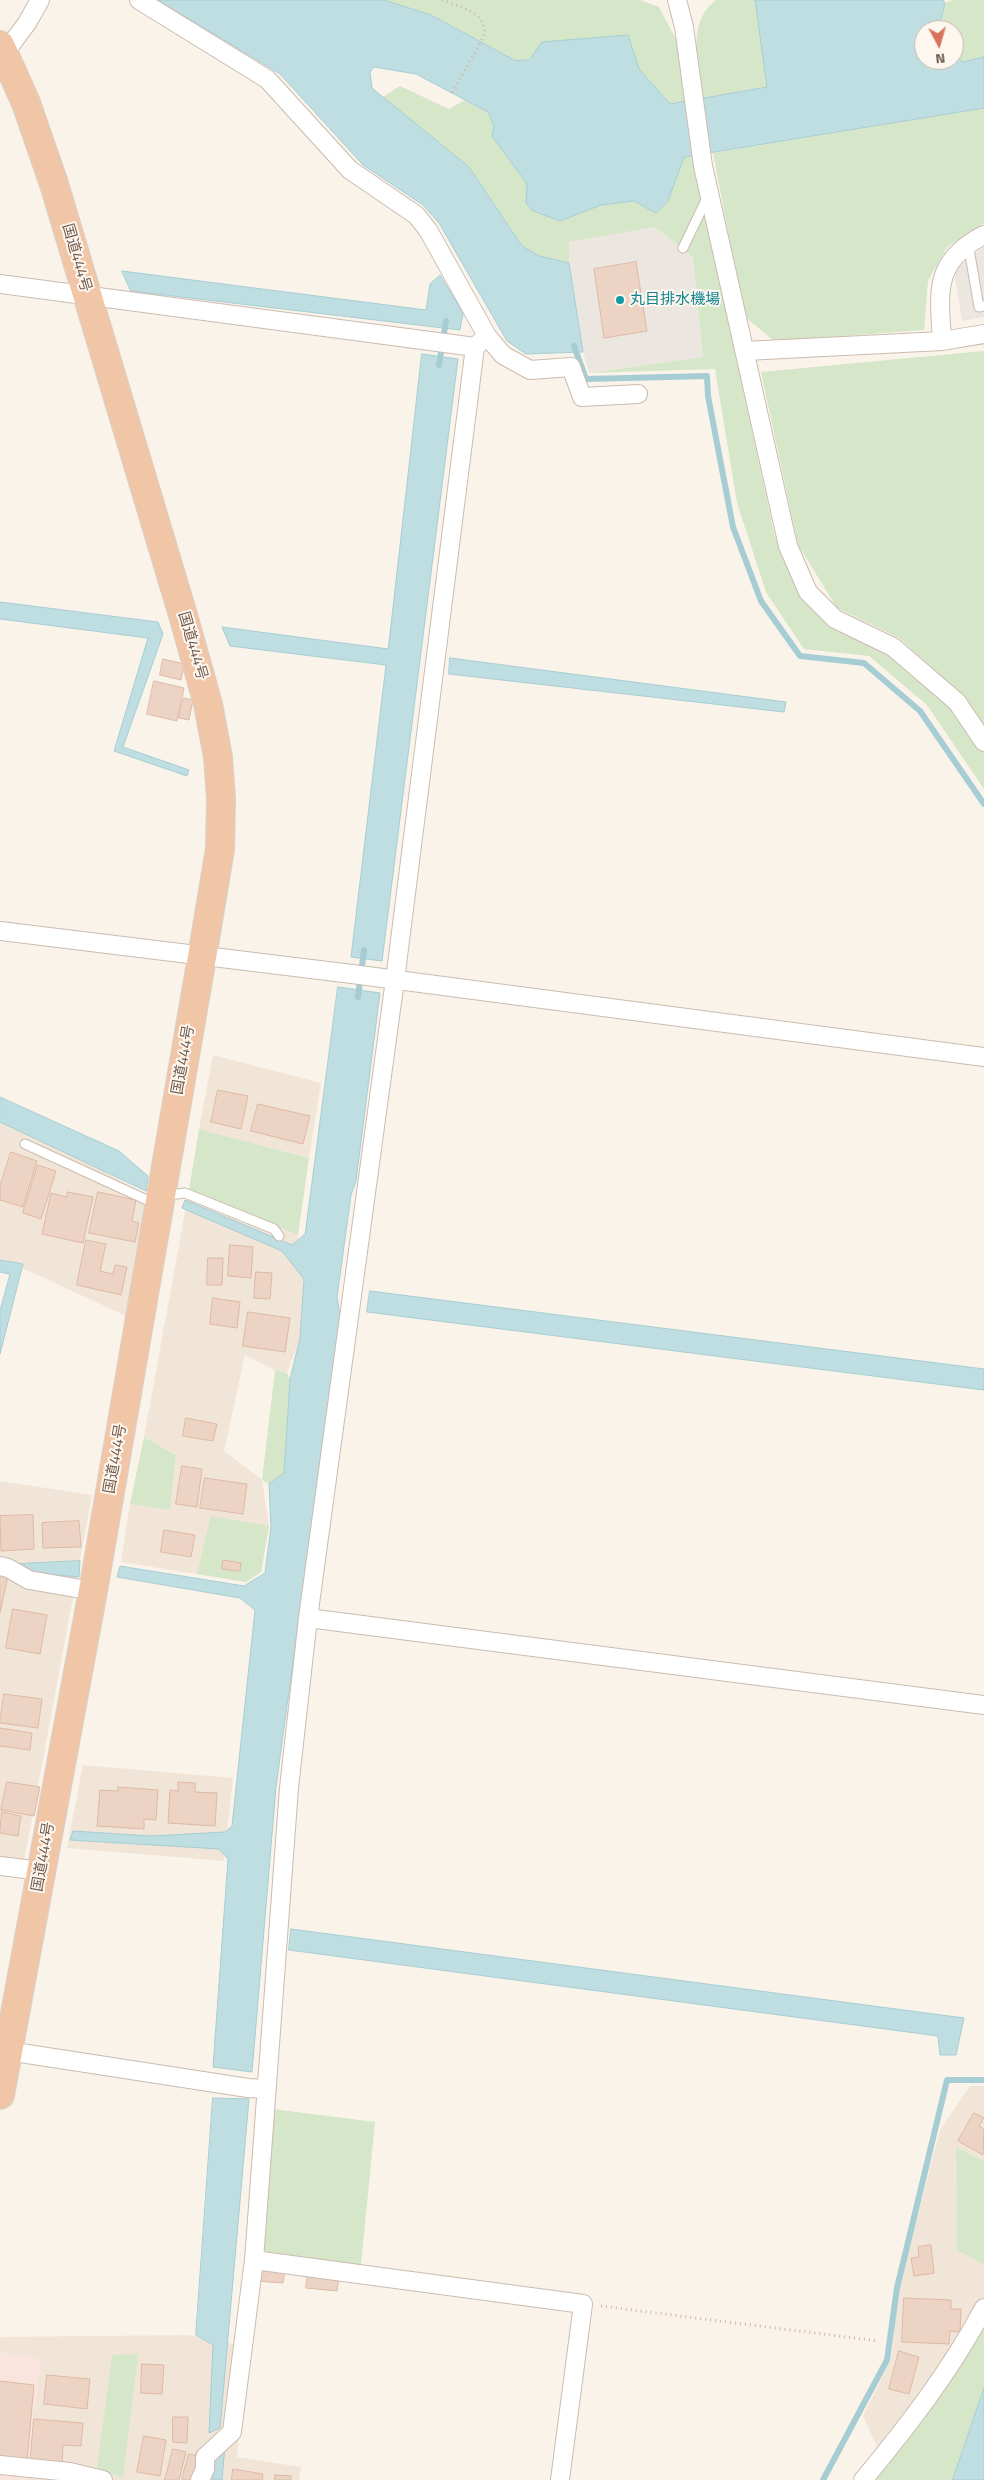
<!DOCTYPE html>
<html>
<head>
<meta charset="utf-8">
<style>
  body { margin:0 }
  #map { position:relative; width:984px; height:2480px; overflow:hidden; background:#faf3e9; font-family:"Titillium Web",sans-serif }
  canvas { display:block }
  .north { position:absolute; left:914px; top:20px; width:50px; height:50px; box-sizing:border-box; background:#fdf7ef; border:1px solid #c5b9af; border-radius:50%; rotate:174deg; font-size:14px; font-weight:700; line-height:20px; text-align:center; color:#725b4f }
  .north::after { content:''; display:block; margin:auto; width:18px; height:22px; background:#d8735a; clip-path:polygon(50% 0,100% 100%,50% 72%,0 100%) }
</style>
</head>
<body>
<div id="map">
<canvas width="984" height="2480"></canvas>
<div class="north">N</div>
</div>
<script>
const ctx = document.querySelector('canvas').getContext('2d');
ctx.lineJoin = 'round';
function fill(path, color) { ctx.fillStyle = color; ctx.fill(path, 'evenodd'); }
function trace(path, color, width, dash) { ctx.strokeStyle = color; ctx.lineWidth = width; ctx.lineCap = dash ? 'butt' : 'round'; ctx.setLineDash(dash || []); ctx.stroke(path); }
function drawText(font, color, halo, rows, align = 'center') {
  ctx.font = font + ' "Titillium Web","Noto Sans JP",sans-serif'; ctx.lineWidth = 4; ctx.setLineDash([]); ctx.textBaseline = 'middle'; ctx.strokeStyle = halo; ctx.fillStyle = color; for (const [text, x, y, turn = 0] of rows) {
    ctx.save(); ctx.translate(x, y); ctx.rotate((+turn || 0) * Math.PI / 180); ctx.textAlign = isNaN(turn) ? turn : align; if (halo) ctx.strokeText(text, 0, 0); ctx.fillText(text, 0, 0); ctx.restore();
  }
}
const residential = new Path2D(`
  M213,1055L321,1083L309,1158L199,1129Z
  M0,1116L148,1195L126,1316L27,1270L0,1265Z
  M189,1190L298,1235L304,1279L300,1338L287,1373L275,1370L245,1355L224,1451L262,1480L269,1526L261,1572L246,1582L121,1562L130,1504L170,1510L176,1455L144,1437Z
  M0,1481L92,1495L24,1861L0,1858Z
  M83,1765L233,1778L224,1861L67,1848Z
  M970,2086H984V2161L956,2147L957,2250L984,2265V2298L960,2340L879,2451L863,2416L891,2359L899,2287L940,2130Z
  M188,2335L249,2347L237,2457L301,2467L299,2480H27L40,2360L0,2352V2337Z`);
const commercial = new Path2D(`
  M0,2352L40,2360L27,2480H0Z`);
const industrial = new Path2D(`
  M655,227L693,257L703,357L589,373L583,352L569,263L568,242Z
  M984,246V317L962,321L954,271Z`);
const green = new Path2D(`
  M384,0H640L659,7L678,43L686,101L670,104L639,69L627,35L516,61L431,15Z
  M716,0H755L767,87L703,98C699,66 685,23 716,0Z
  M953,0H984V57L963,62L954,53V30H938L945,3Z
  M400,86L449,109L465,100L488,112L494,126L492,136L527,184L530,207L533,211L560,221L601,205L634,201L656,213L668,201L683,157L692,156L775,537L799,594L829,623L890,651L951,704L984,753V789L927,705L869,656L804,649L766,592L737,503L715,369L589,373L703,357L693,257L655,227L569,242V263L538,256L522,246L469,167L383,97Z
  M984,108V223L947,247L928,281L924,330L774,341L744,316L713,153Z
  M984,351V725L968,701L899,638L837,608L798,545L761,372Z
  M199,1129L309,1158L298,1235L189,1190Z
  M275,1370L287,1373L290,1379L284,1473L269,1484L262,1480Z
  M144,1437L176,1455L170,1510L130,1504Z
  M211,1516L269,1526L261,1572L246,1582L197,1574Z
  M273,2109L375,2122L361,2265L262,2251Z
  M956,2147L984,2161V2265L957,2250Z
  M984,2323V2388L953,2480H872Z
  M138,2354L123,2478L97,2469L112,2355Z`);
const water = new Path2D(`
  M158,0H384L431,15L516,61L530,59L542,42L628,35L639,69L670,104L767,87L755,0H943L945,3L938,30H924V60H954V53L963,62L984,57V108L684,157L668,201L656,213L634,201L601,205L560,221L533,211L526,203L527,184L492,136L494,126L488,112L416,74L374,67L370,72L372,88L469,167L522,246L539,256L569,263L583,352L526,354L507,341L439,223L423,205L363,165L280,74Z
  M122,271L426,310L430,284L440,275L463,313L460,330L131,291Z
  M422,354L458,359L382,961L351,957L386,665L230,646L222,627L388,649Z
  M0,602L158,622L163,634L123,747L189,770L187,776L114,751L148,638L0,619Z
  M450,658L786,702L784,712L449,674Z
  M338,987L380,993L356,1181L351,1195L337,1297L340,1316L276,1787L252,2072L213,2067L228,1859L219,1849L70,1840L73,1831L151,1836L225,1832L232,1826L255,1610L240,1598L117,1577L120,1566L244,1586L265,1573L271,1527L269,1484L284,1473L290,1379L300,1338L304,1279L282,1251L182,1208L185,1200L292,1245L305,1234Z
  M0,1097L119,1151L148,1176L146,1191L0,1122Z
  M0,1260L23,1264L0,1354V1311L10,1274L0,1272Z
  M370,1291L984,1369V1390L367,1312Z
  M80,1561L79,1577L28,1572L16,1564Z
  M291,1929L964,2018L956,2055H940L938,2036L289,1950Z
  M213,2098L249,2099L220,2428L209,2433L213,2345L196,2335Z
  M984,2388V2480H953Z
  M225,2446L222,2480H212L213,2459Z`);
const stream = new Path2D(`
  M574,346L586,379L707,376L708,396L733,527L761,601L800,656L864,663L920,711L984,804
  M439,365L446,321
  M358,997L364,950
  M823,2480L887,2360L897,2288L947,2080H984`);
const building = new Path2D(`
  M636,262L647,331L604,338L594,269Z
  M163,659L184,664L181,680L160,675Z
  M154,681L184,688L177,721L147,714Z
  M184,698L193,700L189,720L179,718Z
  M218,1090L248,1096L241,1129L211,1122Z
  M258,1104L310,1116L303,1144L251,1131Z
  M11,1152L37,1161L23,1207L0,1200V1186Z
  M38,1165L56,1171L41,1219L23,1213Z
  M68,1192L93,1197L83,1243L42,1234L51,1193L66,1197Z
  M98,1192L136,1200L132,1221L139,1223L135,1242L89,1233Z
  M86,1240L106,1244L100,1271L113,1274L115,1265L127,1267L121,1295L77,1285Z
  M230,1245L253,1247L251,1278L228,1276Z
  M208,1258H223L222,1285H207Z
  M256,1272L272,1273L270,1299L254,1298Z
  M213,1298L240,1302L237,1328L210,1324Z
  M248,1312L290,1318L285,1352L243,1346Z
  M186,1418L217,1424L213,1441L183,1436Z
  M182,1466L202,1469L197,1507L176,1504Z
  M205,1478L247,1484L243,1514L200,1508Z
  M33,1515L34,1549L1,1551L0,1516Z
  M79,1521L81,1547L43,1548L42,1523Z
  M164,1530L195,1535L191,1557L161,1552Z
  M223,1560L241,1563L240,1571L222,1569Z
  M0,1569L9,1571L0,1613Z
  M13,1609L47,1615L40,1654L6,1648Z
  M4,1694L42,1699L38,1728L0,1723Z
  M0,1728L32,1733L30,1750L0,1746Z
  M7,1782L40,1787L34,1816L1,1810Z
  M178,1782L195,1783V1792L217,1793L215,1826L168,1823L170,1790L178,1791Z
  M118,1787L158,1790L156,1820L144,1819V1829L97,1826L100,1790L118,1791Z
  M2,1812L21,1816L18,1836L0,1833Z
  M974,2113L984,2118L979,2126L984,2129L983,2155L958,2141Z
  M931,2245L934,2273L914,2276L911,2258L919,2257L918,2247Z
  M257,2267L285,2270L283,2283L256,2281Z
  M308,2274L339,2277L337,2291L306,2288Z
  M904,2298L951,2300V2309H961L960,2332L950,2331L949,2344L902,2342Z
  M899,2351L919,2357L909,2394L889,2389Z
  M142,2364L164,2365L162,2394L141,2393Z
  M47,2375L90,2379L87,2409L44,2404Z
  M0,2381L34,2385L27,2461L0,2458Z
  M173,2417H188L187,2443L173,2442Z
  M34,2419L83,2423L81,2446L63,2445L62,2466L30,2464Z
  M144,2436L166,2440L160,2476L137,2472Z
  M173,2449L186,2452L179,2480H165Z
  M189,2454L199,2456L192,2480H186L182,2479Z
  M233,2469L263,2474L262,2480H232Z
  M275,2475L291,2476V2480H275Z`);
const path = new Path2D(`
  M442,0C461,8 485,11 485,34L451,95
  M601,2306L878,2341`);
const service = new Path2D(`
  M968,243L979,307L984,306
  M683,248L708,196
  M25,1144L147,1200L161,1196L185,1193L274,1229L279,1236`);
const minor = new Path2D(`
  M139,0L267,79L350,170L416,215L428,230L487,336L503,355L530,370L571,367L582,397L638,394
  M677,0L684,27L703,166L788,546L808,592L835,619L893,647L957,702L984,742
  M4,54L27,23L40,0
  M0,284L475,347
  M487,336L475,347L395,980L308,1618L289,1788L254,2260L583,2304L560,2480
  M942,341C939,292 933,261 984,235
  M745,351L942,341L984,334
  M0,931L352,974L984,1057
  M0,1566L8,1568L29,1580L93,1591
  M308,1618L984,1705
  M0,1866L41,1871
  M8,2051L248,2088L266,2089
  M0,2465L70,2472L103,2480
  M200,2480L205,2469V2457L232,2432L254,2260
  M863,2480C908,2426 951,2370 984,2308`);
const trunk = new Path2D(`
  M0,45L26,103L54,184L183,615L208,704L218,757L221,799L220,849L202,957L93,1591L0,2095`);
const markers = [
  [620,300,5,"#0f9aa8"]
];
const streetNames = [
  ["国道444号",76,258,74],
  ["国道444号",192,646,74],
  ["国道444号",184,1060,-80],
  ["国道444号",116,1459,-80],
  ["国道444号",44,1857,-80]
];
const cultureNames = [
  ["丸目排水機場",630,300]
];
fill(residential, '#f1e5d8');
fill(commercial, '#f9e5de');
fill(industrial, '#ece6e1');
fill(green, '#d5e7c8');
fill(water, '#bfdee2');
trace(water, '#a6cdd3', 1);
trace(stream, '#a6cdd3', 6);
fill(building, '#edd3c3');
trace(building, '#deb9a5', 1);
trace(service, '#cbbbb0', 11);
trace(minor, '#cbbbb0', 20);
trace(trunk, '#d8d1ce', 30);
trace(path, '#d2b6a6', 3, [1, 4]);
trace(service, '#fff', 9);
trace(minor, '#fff', 18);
trace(trunk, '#f0c6a7', 28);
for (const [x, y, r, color] of markers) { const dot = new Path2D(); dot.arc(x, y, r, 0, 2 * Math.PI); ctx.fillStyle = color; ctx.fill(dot); trace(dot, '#fdf7ef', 2); }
drawText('15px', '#725b4f', '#fdf7ef', streetNames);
drawText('15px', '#0d838f', '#fdf7ef', cultureNames, 'left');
</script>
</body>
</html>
